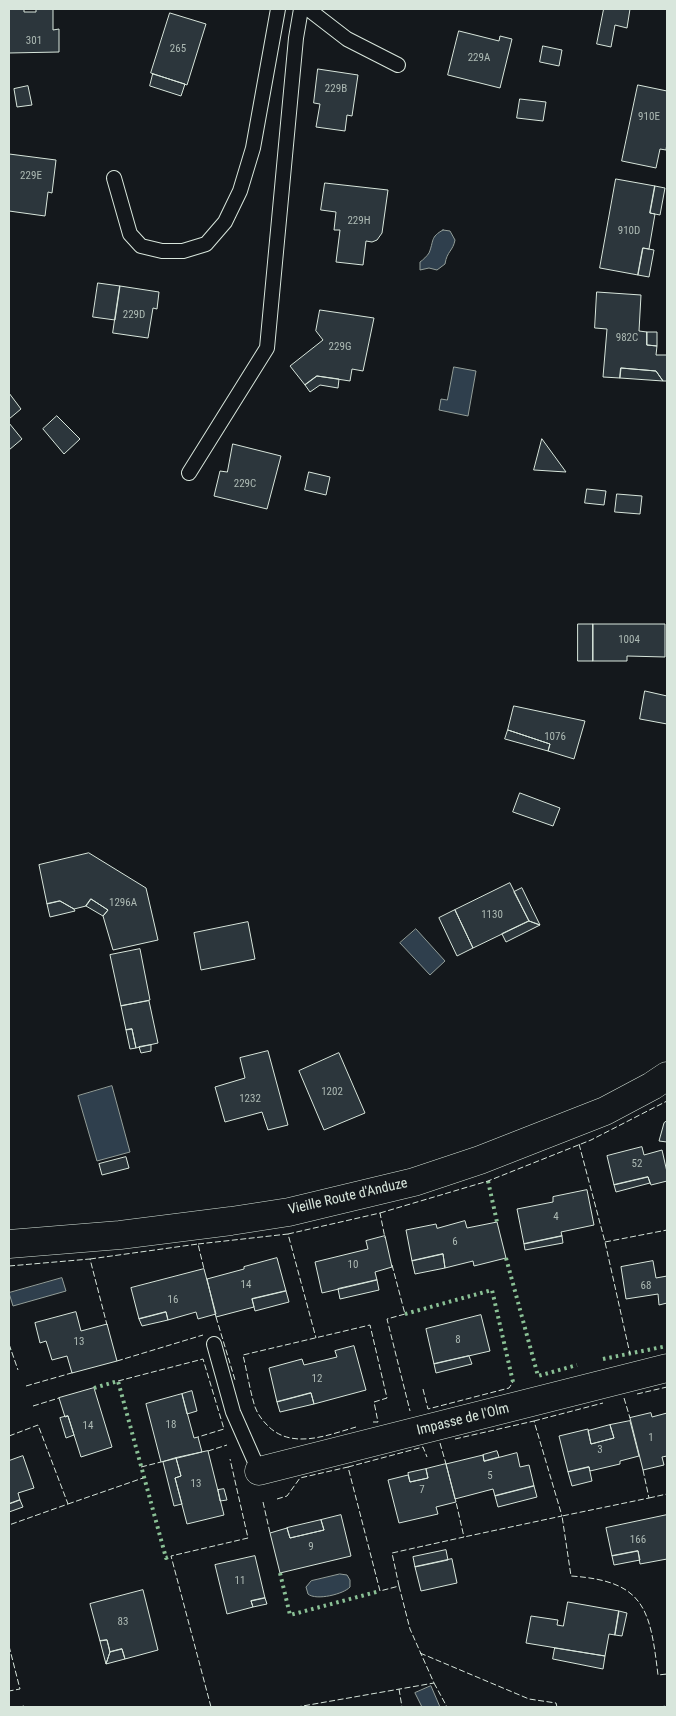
<!DOCTYPE html>
<html>
<head>
<meta charset="utf-8">
<style>
  body { margin:0 }
  #map { position:relative; width:676px; height:1716px; overflow:hidden; background:#14181c; font-family:"Roboto Condensed",sans-serif }
  canvas { display:block }
  .frame { position:absolute; inset:0; border:10px solid #d8e6dc; pointer-events:none }
</style>
</head>
<body>
<div id="map">
<canvas width="676" height="1716"></canvas>
<div class="frame"></div>
</div>
<script>
const ctx = document.querySelector('canvas').getContext('2d');
ctx.lineJoin = 'round';
function fill(path, color) { ctx.fillStyle = color; ctx.fill(path, 'evenodd'); }
function trace(path, color, width, dash) { ctx.strokeStyle = color; ctx.lineWidth = width; ctx.lineCap = dash ? 'butt' : 'round'; ctx.setLineDash(dash || []); ctx.stroke(path); }
function drawText(font, color, halo, rows, align = 'center') {
  ctx.font = font + ' "Roboto Condensed",sans-serif'; ctx.lineWidth = 4; ctx.setLineDash([]); ctx.textBaseline = 'middle'; ctx.strokeStyle = halo; ctx.fillStyle = color; for (const [text, x, y, turn = 0] of rows) {
    ctx.save(); ctx.translate(x, y); ctx.rotate((+turn || 0) * Math.PI / 180); ctx.textAlign = isNaN(turn) ? turn : align; if (halo) ctx.strokeText(text, 0, 0); ctx.fillText(text, 0, 0); ctx.restore();
  }
}
const water = new Path2D(`
  M443,230L450,231L455,240C453,251 447,251 445,264L437,270L429,268L420,270V262C423,260 427,256 429,253C434,241 430,237 443,230Z
  M454,367L476,371L468,416L439,410L441,399L447,400Z
  M416,929L445,961L430,975L400,943Z
  M112,1086L130,1152L97,1161L78,1096Z
  M62,1278L66,1291L13,1306L9,1293Z
  M340,1574L347,1575L350,1580V1587C344,1594 316,1601 308,1594L306,1587L311,1581Z
  M431,1686L440,1707H422L415,1693Z`);
const building = new Path2D(`
  M9,9H24V12H36V9H53V30L59,29V52L9,53Z
  M604,9H630L627,28L615,25L611,47L597,44Z
  M170,13L206,24L187,85L151,73Z
  M459,31L499,41L500,36L512,39L500,88L448,75Z
  M543,46L562,50L559,66L540,62Z
  M318,69L358,75L352,116L347,115L345,131L316,127L320,104L314,103Z
  M153,74L185,84L181,96L150,86Z
  M638,85L667,91V143L666,150L660,149L656,168L622,161Z
  M28,86L32,105L17,107L14,89Z
  M520,99L546,102L543,121L517,118Z
  M9,154L56,160L52,193L48,192L45,216L9,211Z
  M616,179L655,186L650,213L655,214L649,249L643,248L638,275L600,268Z
  M325,183L388,190L382,233L377,240L372,242L366,241L363,265L336,262L340,230H334L336,212L321,210Z
  M655,186L665,188L660,215L650,213Z
  M643,248L654,250L649,277L638,275Z
  M98,283L120,286L115,320L93,317Z
  M120,286L159,292L157,309L153,308L148,338L113,333Z
  M597,292L641,295L639,331L647,332V345L657,346L656,355H667V381H663L656,371L621,368L620,378L603,377L607,329L595,328Z
  M320,310L374,318L363,371L352,369L350,381L317,376L305,385L290,366L323,340L316,331Z
  M647,332H657V346L647,345Z
  M621,368L656,371L663,381L620,378Z
  M317,376L339,379L338,388L320,385L310,392L305,385Z
  M9,393L21,409L9,419Z
  M57,416L80,439L64,454L43,429Z
  M9,423L22,439L9,450Z
  M542,439L566,472L534,470Z
  M233,444L281,456L267,509L214,496L220,471L227,472Z
  M309,472L330,477L326,495L305,490Z
  M587,489L606,491L604,505L585,503Z
  M617,494L642,496L640,514L615,512Z
  M578,624H593V661H578Z
  M593,624H665V657L627,656V661H593Z
  M645,691L667,696V724L640,719Z
  M514,706L585,721L574,759L548,751L550,744L508,730Z
  M508,730L550,744L548,751L505,739Z
  M520,793L560,808L553,826L513,812Z
  M89,853L146,888L158,940L113,950L103,916L108,910L91,899L86,906L74,909L60,901L47,904L39,865Z
  M510,883L529,921L473,948L455,910Z
  M522,888L540,925L529,921L514,892Z
  M91,899L108,910L103,916L86,906Z
  M60,901L74,909L75,911L50,917L47,904Z
  M455,910L473,948L457,956L439,918Z
  M529,921L540,925L506,942L502,934Z
  M248,922L255,959L201,970L194,933Z
  M140,949L150,1000L121,1006L110,955Z
  M149,1001L158,1043L136,1048L132,1029L126,1030L121,1006Z
  M132,1029L136,1048L130,1049L126,1030Z
  M151,1045V1051L141,1053L139,1047Z
  M268,1051L288,1125L268,1130L262,1112L225,1122L215,1087L245,1078L240,1058Z
  M339,1053L365,1113L324,1130L299,1071Z
  M667,1121V1142L659,1141L664,1123Z
  M642,1147L644,1155L662,1150L667,1172V1181L651,1185L648,1177L614,1185L607,1156Z
  M126,1157L129,1168L102,1175L99,1164Z
  M648,1177L650,1183L616,1192L614,1185Z
  M587,1190L594,1225L561,1232L562,1236L524,1244L517,1209L553,1202V1197Z
  M465,1221L467,1228L497,1222L506,1258L474,1266L473,1261L445,1268L443,1254L412,1261L406,1230L436,1224L437,1228Z
  M385,1236L392,1267L375,1272L377,1280L322,1293L315,1262L368,1249L366,1241Z
  M562,1236L563,1243L525,1250L524,1244Z
  M443,1254L445,1268L415,1274L412,1261Z
  M277,1258L286,1291L252,1299L254,1307L216,1317L207,1279L244,1269V1267Z
  M653,1261L656,1278L667,1276V1303L659,1305L658,1294L626,1299L621,1267Z
  M204,1269L216,1314L198,1319L196,1312L168,1320L166,1312L139,1319L131,1288Z
  M377,1280L379,1290L340,1299L338,1289Z
  M286,1291L289,1302L255,1311L252,1299Z
  M76,1312L81,1331L107,1324L117,1361L72,1373L67,1356L52,1360L46,1341L40,1343L35,1323Z
  M166,1312L168,1320L142,1326L139,1319Z
  M481,1315L490,1351L434,1364L426,1329Z
  M354,1346L366,1390L314,1404L311,1393L277,1402L269,1368L302,1359L304,1365L337,1357L335,1351Z
  M469,1356L472,1364L436,1373L434,1364Z
  M94,1388L112,1447L81,1457L68,1416L65,1417L59,1398Z
  M192,1391L197,1411L187,1414L182,1394Z
  M311,1393L314,1404L280,1412L277,1402Z
  M182,1394L194,1438L198,1437L202,1452L161,1462L146,1404Z
  M651,1413L652,1417L667,1413V1456L662,1457L664,1465L643,1470L630,1418Z
  M68,1416L74,1435L66,1438L60,1418Z
  M630,1421L639,1456L620,1461V1464L590,1471L589,1467L568,1472L559,1436L588,1429L591,1444L614,1438L610,1425Z
  M610,1425L614,1438L591,1444L588,1431Z
  M208,1451L224,1515L187,1524L175,1478L181,1476L176,1458Z
  M497,1451L499,1457L484,1461L483,1455Z
  M517,1453L520,1467L529,1465L534,1486L495,1496L493,1489L455,1499L446,1464L483,1455L484,1461Z
  M23,1456L34,1488L18,1493L20,1500L9,1504V1461Z
  M176,1458L181,1476L175,1478L182,1504L174,1506L163,1462Z
  M446,1464L456,1502L436,1507L438,1514L399,1523L388,1480L408,1475L410,1482L428,1478L426,1469Z
  M589,1467L592,1481L572,1486L568,1472Z
  M426,1469L428,1478L410,1482L408,1473Z
  M534,1486L537,1497L498,1507L495,1496Z
  M224,1489L227,1500L220,1501L218,1490Z
  M20,1500L23,1507L9,1512V1504Z
  M341,1515L351,1556L280,1573L270,1533L287,1528L290,1538L324,1530L321,1520Z
  M667,1515V1559L640,1564L638,1551L612,1556L606,1528Z
  M321,1520L324,1530L290,1538L287,1528Z
  M446,1550L448,1560L415,1567L413,1557Z
  M638,1551L640,1560L614,1565L612,1556Z
  M255,1556L265,1598L251,1601L253,1607L227,1614L215,1565Z
  M452,1559L457,1583L421,1591L415,1567Z
  M143,1590L158,1650L125,1659L122,1649L110,1652L107,1640L100,1641L90,1604Z
  M265,1598L267,1604L253,1607L251,1601Z
  M568,1602L619,1611L615,1635L609,1634L605,1656L526,1643L531,1616L558,1620L557,1625L563,1626Z
  M619,1611L627,1613L622,1636L615,1635Z
  M107,1640L110,1652L106,1664L100,1641Z
  M555,1648L605,1656L603,1669L553,1659Z
  M122,1649L125,1659L106,1664L110,1652Z`);
const lane = new Path2D(`
  M311,9L312,12L347,39L398,65
  M114,178L130,234L141,246L162,251H183L206,244L225,222L240,191L253,148L278,9
  M189,473L267,348L296,38L301,9
  M214,1344L233,1412L259,1471`);
const street = new Path2D(`
  M259,1471L667,1368`);
const secondary = new Path2D(`
  M9,1244L120,1235L231,1221L289,1212L414,1182L480,1160L605,1111L652,1086L667,1076`);
const hedge = new Path2D(`
  M488,1181L497,1222
  M506,1258L538,1376L577,1365
  M405,1314L492,1290L513,1382
  M9,1349L10,1348
  M603,1359L667,1346
  M94,1388L118,1381L166,1558L171,1556
  M280,1573L290,1615L380,1591`);
const fence = new Path2D(`
  M579,1144L605,1242L630,1354
  M380,1213L488,1181L591,1140L667,1101
  M288,1234L380,1213L385,1238
  M605,1242L667,1230
  M198,1244L288,1234L316,1338
  M90,1259L198,1244L204,1269
  M392,1265L405,1314L387,1319L410,1411
  M9,1266L90,1259L107,1325
  M216,1317L235,1380
  M9,1344L18,1370
  M117,1361L203,1335
  M118,1381L203,1359L224,1429L198,1437
  M26,1386L75,1372
  M423,1389L428,1409L509,1388L513,1382
  M637,1394L667,1387
  M624,1398L630,1418
  M33,1406L59,1398
  M534,1421L603,1403
  M356,1427C328,1435 292,1450 268,1426C263,1421 258,1415 255,1407C250,1391 247,1372 243,1355L370,1325L387,1398L374,1402L378,1422H373
  M9,1436L38,1425L68,1504L9,1525
  M455,1439L534,1421L562,1516L464,1537
  M440,1443L446,1464
  M208,1451L227,1445
  M141,1467L161,1462
  M348,1467L423,1447L427,1457
  M643,1470L649,1498L562,1516L571,1576C645,1581 650,1609 658,1675L667,1674
  M649,1498L667,1494
  M277,1499L287,1496L300,1478L348,1467L380,1591L399,1586L410,1629L434,1683L297,1707
  M263,1502L270,1533
  M68,1504L143,1478
  M399,1586L392,1553L464,1537L456,1502
  M9,1646L20,1689L9,1691
  M420,1653L529,1699L556,1703L557,1707
  M434,1683L447,1707
  M399,1689L402,1707
  M20,1707L24,1706
  M211,1707L171,1556L248,1538L230,1459
  M659,1707L667,1706`);
const numberNames = [
  ["301",34,41],
  ["265",178,49],
  ["229A",479,58],
  ["229B",336,89],
  ["910E",649,117],
  ["229E",31,176],
  ["229H",359,221],
  ["910D",629,231],
  ["229D",134,315],
  ["982C",627,338],
  ["229G",340,347],
  ["229C",245,484],
  ["1004",629,640],
  ["1076",555,737],
  ["1296A",123,903],
  ["1130",492,915],
  ["1202",332,1092],
  ["1232",250,1099],
  ["52",637,1164],
  ["4",556,1217],
  ["6",455,1242],
  ["10",353,1265],
  ["14",246,1285],
  ["68",646,1286],
  ["16",173,1300],
  ["8",458,1340],
  ["13",79,1342],
  ["12",317,1379],
  ["18",171,1425],
  ["14",88,1426],
  ["1",651,1438],
  ["3",600,1450],
  ["5",490,1476],
  ["13",196,1484],
  ["7",422,1490],
  ["166",638,1540],
  ["9",311,1547],
  ["11",240,1581],
  ["83",123,1622]
];
const streetNames = [
  ["Vieille Route d'Anduze",348,1197,-13],
  ["Impasse de l'Olm",463,1420,-14]
];
fill(water, '#2f3f4d');
trace(water, '#939e99', 1);
fill(building, '#2c363c');
trace(building, '#d8e6dc', 1);
trace(lane, '#d8e6dc', 16);
trace(street, '#d8e6dc', 29);
trace(secondary, '#d8e6dc', 29);
trace(lane, '#14181c', 14);
trace(street, '#14181c', 28);
trace(secondary, '#14181c', 28);
trace(hedge, '#8ac095', 4, [2.5, 4]);
trace(fence, '#d8e6dc', 1, [6, 2.5]);
drawText('11px', '#adbab4', null, numberNames);
drawText('14px', '#d8e6dc', '#14181c', streetNames);
</script>
</body>
</html>
